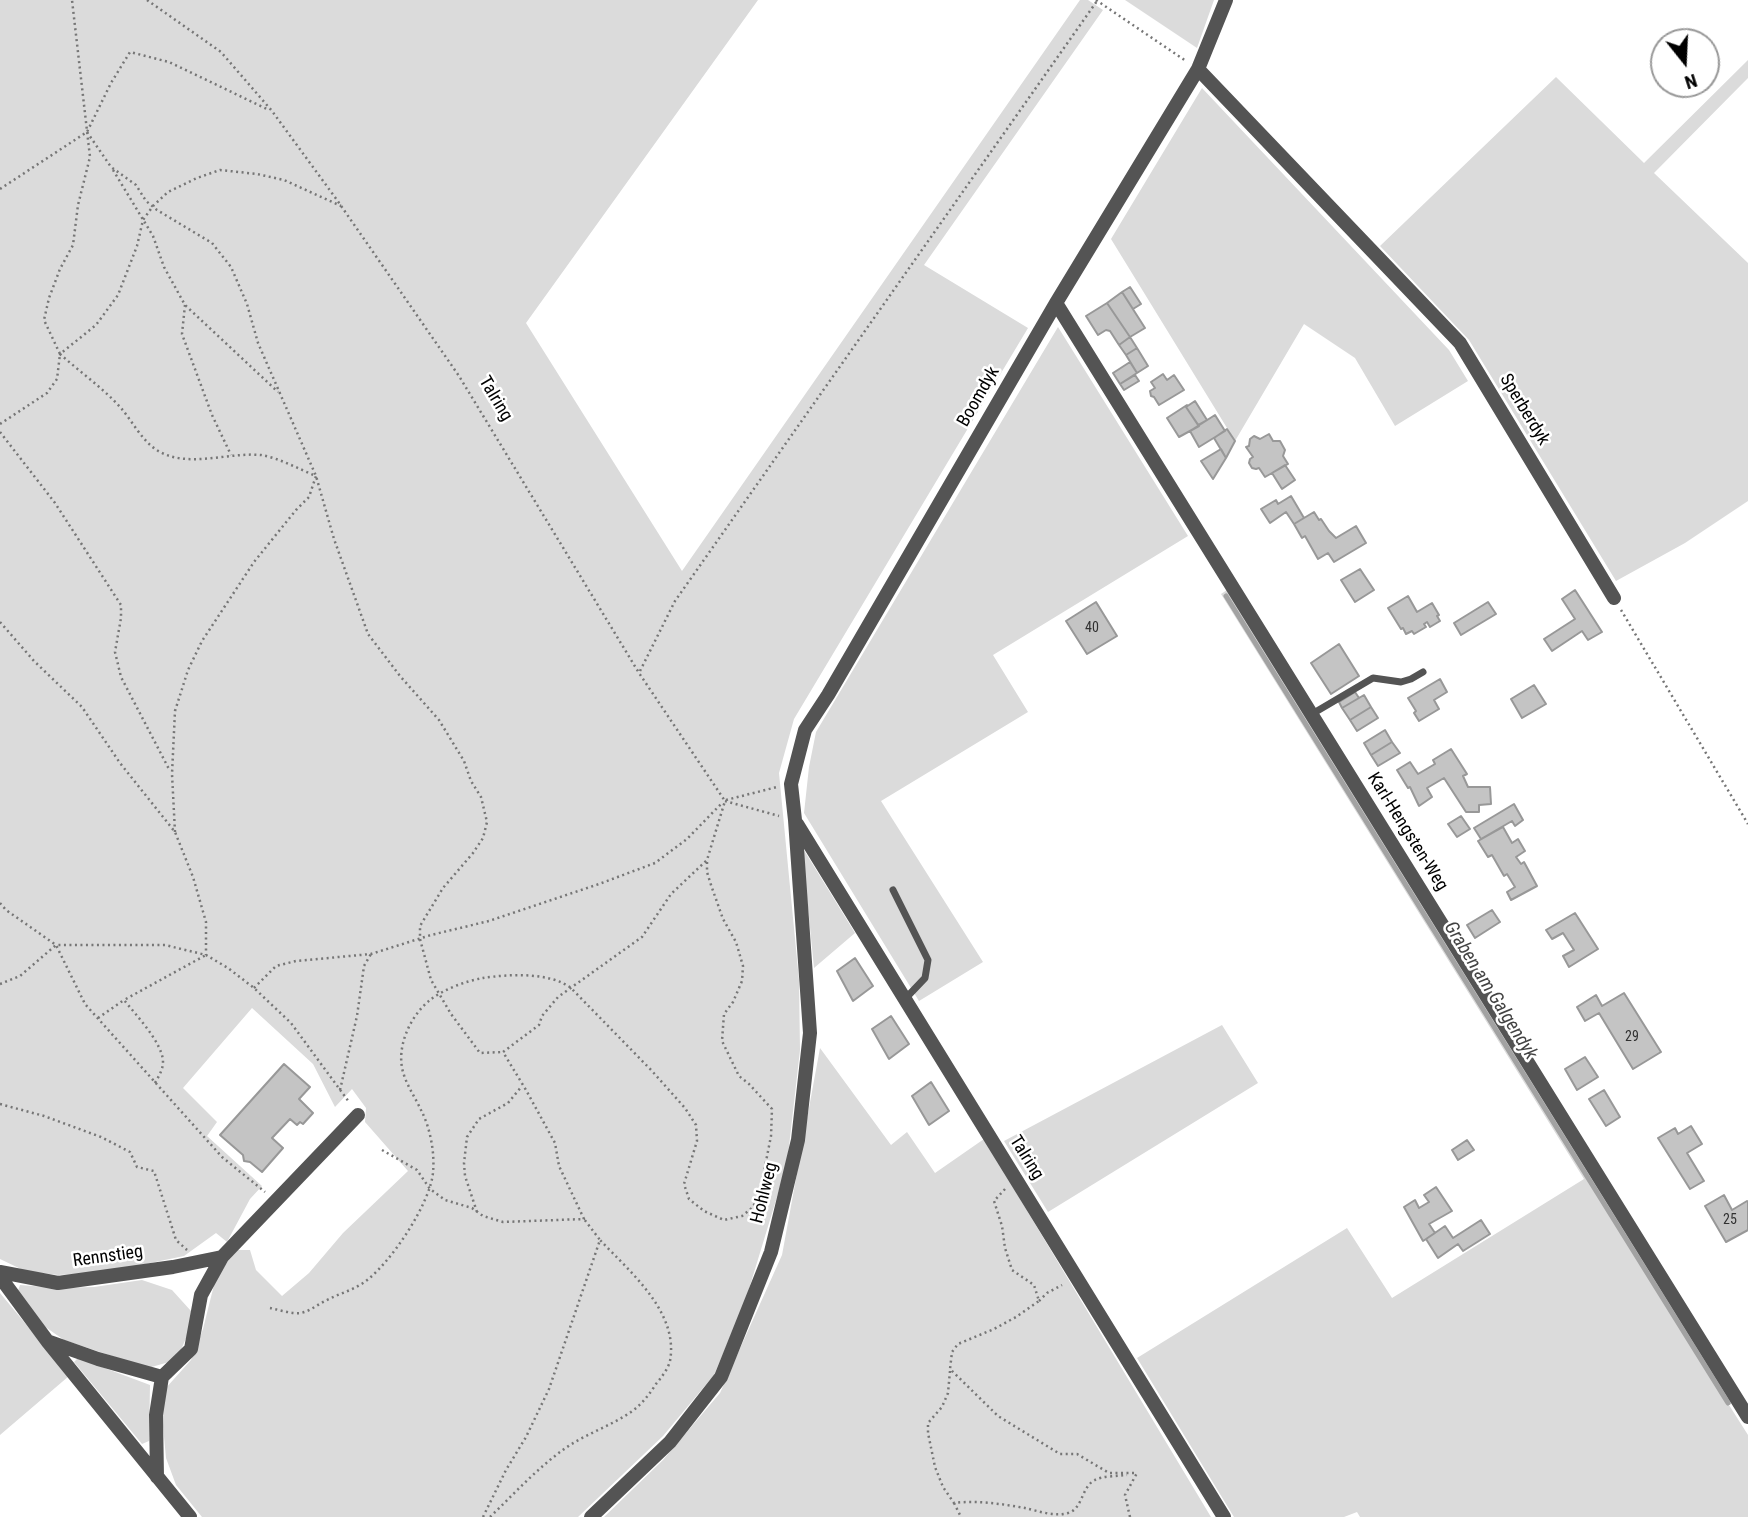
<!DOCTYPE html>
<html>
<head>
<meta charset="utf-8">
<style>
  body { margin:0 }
  #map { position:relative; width:1748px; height:1517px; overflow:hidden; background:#fff; font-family:"Roboto Condensed",sans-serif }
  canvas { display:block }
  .north { position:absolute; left:1650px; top:28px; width:70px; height:70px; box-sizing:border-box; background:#fff; border:2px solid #999; border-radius:50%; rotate:162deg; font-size:19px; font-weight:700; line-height:28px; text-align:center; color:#000 }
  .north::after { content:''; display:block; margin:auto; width:24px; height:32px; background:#000; clip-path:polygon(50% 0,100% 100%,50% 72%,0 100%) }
</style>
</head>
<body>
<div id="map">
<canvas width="1748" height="1517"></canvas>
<div class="north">N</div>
</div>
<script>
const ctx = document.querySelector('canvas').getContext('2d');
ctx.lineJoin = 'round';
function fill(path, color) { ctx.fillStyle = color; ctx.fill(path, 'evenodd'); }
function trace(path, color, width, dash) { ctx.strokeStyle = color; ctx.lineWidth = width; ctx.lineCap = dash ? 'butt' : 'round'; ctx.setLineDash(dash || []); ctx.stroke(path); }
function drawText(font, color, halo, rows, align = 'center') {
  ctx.font = font + ' "Roboto Condensed",sans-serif'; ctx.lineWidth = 5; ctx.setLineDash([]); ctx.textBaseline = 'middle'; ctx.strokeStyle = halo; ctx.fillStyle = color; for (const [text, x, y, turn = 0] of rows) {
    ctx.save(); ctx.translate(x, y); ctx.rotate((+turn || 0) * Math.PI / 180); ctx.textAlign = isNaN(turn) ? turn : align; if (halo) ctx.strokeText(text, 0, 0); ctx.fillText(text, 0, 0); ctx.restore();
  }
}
const green = new Path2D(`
  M0,0H758L526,323L682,571L1080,0H1088L1103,10L924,265L1028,328L794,719L779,773L799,980L800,1050L787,1164L745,1302L714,1375L663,1436L578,1517H202L176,1485L166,1458L162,1415L165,1389L191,1360L203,1329L215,1281L235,1250H250L256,1270L282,1296L309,1273L343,1233L408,1171L365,1122L366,1108L352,1089L335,1107L313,1064L252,1008L183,1088L217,1122L207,1136L262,1186L250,1199L227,1242L216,1233L184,1256L102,1273L58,1275L25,1271L0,1259Z
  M1125,0H1214L1197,48Z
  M1748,60V78L1654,173L1748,263V501L1685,543L1616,581L1469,340L1380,246L1556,77L1644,163Z
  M1202,88L1449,350L1468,381L1395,426L1355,358L1304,324L1235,441L1111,239Z
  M1058,327L1188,536L993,655L1028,712L881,801L983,962L919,1001L804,813L809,767L816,732Z
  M1227,590L1732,1403L1729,1405L1748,1435V1517H1360L1357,1512L1344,1517H1234L1137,1358L1347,1228L1392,1298L1584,1179L1221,594Z
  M802,847L855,933L814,968Z
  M1222,1025L1258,1083L1048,1212L1004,1141Z
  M820,1048L891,1145L907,1132L935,1173L984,1139L1211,1517H604L663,1460L720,1393L782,1255Z
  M142,1280L172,1290L191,1311L190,1329L180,1352L169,1362L148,1368L64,1340L44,1326L17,1293L20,1285L59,1288L94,1287Z
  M0,1293L69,1376L0,1435Z
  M78,1358L150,1385L149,1441L142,1444L74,1362Z`);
const stream = new Path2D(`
  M1226,596L1728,1403`);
const building = new Path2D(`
  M1130,287L1141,304L1133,309L1122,292Z
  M1122,292L1145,328L1130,337L1107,303Z
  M1107,303L1130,337L1119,345L1110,331L1106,330L1098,335L1086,316Z
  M1130,337L1137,348L1126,355L1119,345Z
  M1137,348L1148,366L1137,373L1126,355Z
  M1130,362L1137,373L1120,384L1113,373Z
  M1163,374L1167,380L1174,375L1184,390L1159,405L1154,397L1151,396L1150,391L1155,388L1151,382Z
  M1135,375L1139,381L1124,390L1120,384Z
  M1195,401L1207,420L1198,425L1186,407Z
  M1187,405L1186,407L1199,426L1179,437L1167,418Z
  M1215,415L1225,431L1199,447L1190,431Z
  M1227,429L1235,441L1226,458L1214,438Z
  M1269,434L1273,441H1280L1285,450L1283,456L1288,464L1265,477L1259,468L1256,469L1252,468L1249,463L1250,459L1253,457L1246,447L1249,446L1250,439L1254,436L1260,439Z
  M1221,449L1226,458L1213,479L1201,461Z
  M1285,465L1295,480L1282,489L1272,473Z
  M1291,496L1304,518L1294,524L1286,512L1270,523L1261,509L1276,500L1278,504Z
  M1314,512L1319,520L1321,519L1329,531L1336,538L1356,526L1366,543L1334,562L1328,553L1318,559L1305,536L1302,538L1294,524Z
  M1360,569L1374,590L1355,602L1341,580Z
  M1575,590L1602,632L1588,640L1582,631L1552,651L1544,639L1575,619L1562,599Z
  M1408,596L1417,612L1432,603L1439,615L1437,616L1440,621L1430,627L1427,622L1424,624L1426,627L1414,634L1412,631L1406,634L1403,628L1401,629L1388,608Z
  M1096,602L1117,636L1087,654L1066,621Z
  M1488,602L1496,614L1461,635L1454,623Z
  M1339,644L1359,676L1331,694L1311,663Z
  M1440,679L1447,692L1434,700L1439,709L1419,721L1414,713L1416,711L1408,698Z
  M1534,685L1546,704L1522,718L1511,699Z
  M1355,692L1359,698L1342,708L1339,702Z
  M1364,695L1371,707L1350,720L1342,708Z
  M1371,707L1378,718L1357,731L1350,720Z
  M1385,730L1392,742L1371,755L1364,743Z
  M1392,742L1400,753L1378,766L1371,755Z
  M1451,749L1467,774L1463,776L1468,787H1490L1491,804L1479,805V812H1466L1444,778L1427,788L1432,797L1419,806L1410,787L1408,788L1397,770L1410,762L1418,774L1435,764L1433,760Z
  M1514,804L1523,820L1515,826L1512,821L1481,839L1474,828Z
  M1461,816L1470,829L1457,837L1448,824Z
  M1503,827L1512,843L1518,839L1525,851L1516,857L1521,864L1524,862L1537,886L1511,900L1507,892L1515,887L1507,874L1504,876L1492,855L1488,857L1478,841Z
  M1492,910L1500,922L1475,938L1467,925Z
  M1575,913L1598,949L1569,967L1563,956L1574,950L1563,933L1552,939L1546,930Z
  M855,958L873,986L853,1001L837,971Z
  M1624,993L1661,1052L1633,1069L1599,1013L1585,1021L1577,1007L1596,995L1602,1006Z
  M891,1016L909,1044L889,1059L872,1029Z
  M1585,1057L1598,1077L1577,1090L1565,1069Z
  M284,1064L310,1087L299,1099L313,1113L303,1124L300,1122L297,1125L290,1119L272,1138L283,1148L262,1172L250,1162L244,1161L243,1155L220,1135Z
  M931,1082L949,1111L929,1125L912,1096Z
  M1604,1090L1620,1117L1606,1126L1589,1099Z
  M1691,1126L1702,1144L1687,1153L1704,1181L1690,1189L1658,1138L1675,1128L1678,1134Z
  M1467,1140L1474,1150L1458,1160L1452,1150Z
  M1436,1187L1452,1211L1429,1224L1435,1233L1423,1241L1404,1207L1415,1200L1419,1208L1429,1202L1424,1195Z
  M1724,1195L1732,1210L1747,1201L1748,1202V1230L1726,1242L1705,1206Z
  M1481,1220L1490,1234L1463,1251L1458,1244L1438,1258L1426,1239L1445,1226L1453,1238Z`);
const path = new Path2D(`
  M147,0L221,52L272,111L337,200L459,376L639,673L725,801
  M1096,0L1186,61
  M87,132L111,167L136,185L146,201L157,210L212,243L231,267L247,304L258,343L316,476L334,539L368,634L400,676L439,720L464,761L471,781L481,797L487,822L483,838L473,853L443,888L420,926V939L431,980L451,1014L480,1053L503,1052
  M113,170L153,236L164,267L185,305L278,392
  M0,189L87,132L111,83L130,52L169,62L269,110
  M185,305L182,334L212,415L231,455
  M0,424L47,393L57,379L60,354L44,320L49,298L60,269L73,245L78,205L90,157L72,0
  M0,432L55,503L121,605V618L115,652L121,677L170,771
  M1621,610L1748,824
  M0,622L34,661L82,707L120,763L175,832L193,877L206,922V955
  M640,671L675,601L1097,1
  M726,800L777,787
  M725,801L779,816
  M175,832L172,774L175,711L188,670L202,641L254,562L296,510L309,497L316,476C299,469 279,458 261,455C228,452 191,468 160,452C143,443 133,422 121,408C103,388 80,372 60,354L96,325L118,295L137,246L143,220L153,206L168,192L197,178L220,170L257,174L284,180L341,206
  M0,903L6,910L56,945L85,1004L222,1157L265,1192
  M0,984L20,976L56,945H165L206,955L228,968L254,988L291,1023L349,1102
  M254,988L276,966L296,961L371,954L431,935L489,921L599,884L655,863L687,839L722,803
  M98,1018L124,1000
  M155,1083C159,1076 163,1069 163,1062C163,1043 135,1014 124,1000L206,955
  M340,1090L357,1016L364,966L371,954
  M0,1104L44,1116L101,1137L130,1152L137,1167L154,1171L176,1240L187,1250
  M382,1150L417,1170L430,1189L445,1200L472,1208L483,1216L503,1222L584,1219L559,1166L555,1143L526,1090L503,1052L539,1025L542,1016L558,997L642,937L671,894L707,860L725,801
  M1005,1189L994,1201L1002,1226L1005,1248L1012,1270L1034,1285L1039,1301L1016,1317L994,1329L958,1344L952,1352L950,1369L998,1416L1060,1454H1077L1109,1473H1137
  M477,1212L465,1176L464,1163L467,1137L479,1119L508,1103L522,1086
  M1039,1301L1047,1293L1062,1285
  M270,1308C280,1310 291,1314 301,1313C310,1311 317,1305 325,1301C338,1294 351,1291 363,1283C389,1266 431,1203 433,1172C435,1153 430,1127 421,1110C415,1097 407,1086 403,1072C396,1047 410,1016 430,1000C444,989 466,981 483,978C509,974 550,972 571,988L652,1071L685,1108L696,1125L697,1141L684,1184L689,1199L704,1211L724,1220L742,1216L752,1208L759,1197L771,1136L772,1109L749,1084L739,1076L722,1041L724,1014L733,1002L742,981L743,966L736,942L723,919L711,885L707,872V860
  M950,1371L948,1393L942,1407L928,1423V1433L935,1467L943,1487L954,1503C977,1500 1002,1504 1025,1508C1038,1511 1055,1517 1068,1513C1083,1509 1081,1487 1095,1480C1101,1476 1119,1476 1127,1475
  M954,1503L961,1517
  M483,1517L506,1470L526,1437L549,1389L600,1240L584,1219
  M490,1517C516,1492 540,1465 570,1445C589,1433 612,1425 631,1412C642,1404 649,1395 656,1384C661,1378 668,1369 670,1361C679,1312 630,1272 600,1240
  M1130,1517L1125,1495L1137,1473`);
const service = new Path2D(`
  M1312,714L1373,678L1401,682L1411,679L1423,672
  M893,890L928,960L925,978L905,999`);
const minor = new Path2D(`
  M1198,69L1460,343L1614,598
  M1056,303L1748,1417
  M797,824L1224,1517
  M0,1272L58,1283L173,1267L222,1257
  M0,1277L48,1342L190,1517
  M50,1342L98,1359L162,1377
  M157,1477L156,1415L162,1377L191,1349L201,1295L222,1257L358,1115
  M591,1517L670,1442L721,1377L771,1252L798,1140L810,1033L795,820L791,784L805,730L828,695L1056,303L1198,69L1226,0`);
const numberNames = [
  ["40",1092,628],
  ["29",1632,1037],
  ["25",1730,1220]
];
const streetNames = [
  ["Boomdyk",979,397,-60],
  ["Talring",495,399,59],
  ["Sperberdyk",1524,410,59],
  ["Karl-Hengsten-Weg",1407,832,58],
  ["Talring",1026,1158,58],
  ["Hohlweg",765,1193,-76],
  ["Rennstieg",108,1257,-8]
];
const waterNames = [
  ["Graben am Galgendyk",1490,991,58]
];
fill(green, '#dbdbdb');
trace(stream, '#a2a2a2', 5);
fill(building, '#c4c4c4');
trace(building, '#989898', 2);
trace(path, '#767676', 2.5, [2, 3.5]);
trace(service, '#545454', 7);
trace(minor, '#545454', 14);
drawText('14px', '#313131', null, numberNames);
drawText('18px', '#000', '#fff', streetNames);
drawText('italic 19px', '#434343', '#fff', waterNames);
</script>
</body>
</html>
